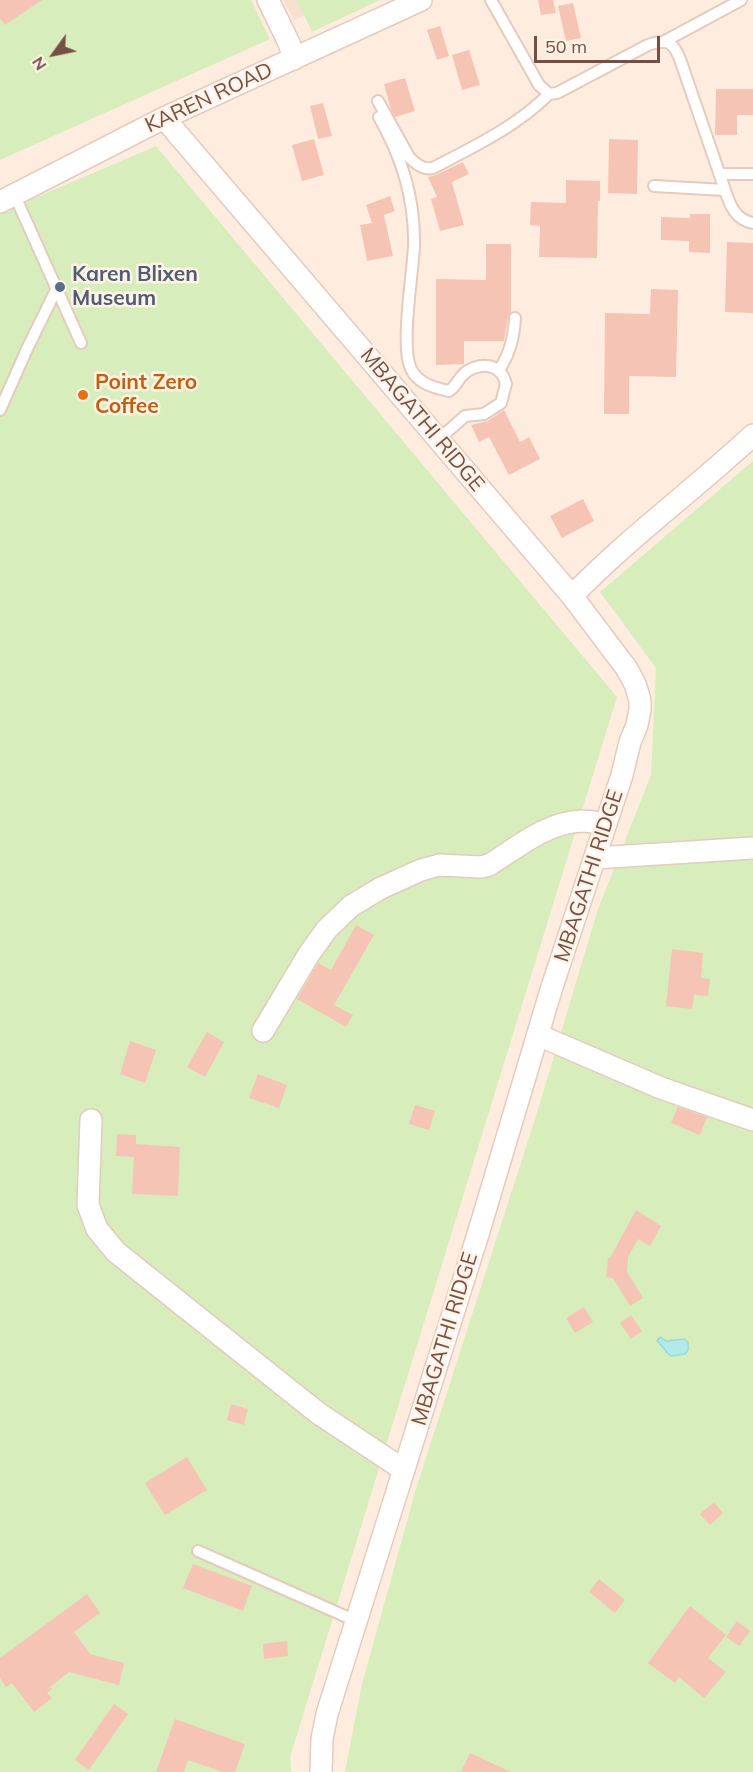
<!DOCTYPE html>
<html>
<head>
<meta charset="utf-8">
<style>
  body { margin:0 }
  #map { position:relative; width:753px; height:1772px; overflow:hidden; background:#feeddf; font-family:Mulish,sans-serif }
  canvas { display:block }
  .north { position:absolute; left:24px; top:24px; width:60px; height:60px; -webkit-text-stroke:4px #fff2e7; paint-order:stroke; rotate:237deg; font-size:16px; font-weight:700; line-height:24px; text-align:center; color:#764f44 }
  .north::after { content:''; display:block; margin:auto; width:21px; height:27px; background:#764f44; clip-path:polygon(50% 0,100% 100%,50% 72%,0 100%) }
  .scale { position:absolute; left:534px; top:36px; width:126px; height:27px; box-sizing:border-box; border:3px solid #764f44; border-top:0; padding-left:8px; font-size:18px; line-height:21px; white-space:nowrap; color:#764f44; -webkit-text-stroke:4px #fff2e7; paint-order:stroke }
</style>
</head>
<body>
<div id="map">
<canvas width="753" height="1772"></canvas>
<div class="north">N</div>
<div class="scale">50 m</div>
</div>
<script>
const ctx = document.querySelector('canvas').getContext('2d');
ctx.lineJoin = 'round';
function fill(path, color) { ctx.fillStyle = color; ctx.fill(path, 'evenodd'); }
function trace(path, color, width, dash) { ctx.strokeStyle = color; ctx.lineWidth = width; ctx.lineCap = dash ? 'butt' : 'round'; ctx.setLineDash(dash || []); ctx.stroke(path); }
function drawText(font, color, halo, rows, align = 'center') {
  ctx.font = font + ' Mulish,sans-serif'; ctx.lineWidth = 5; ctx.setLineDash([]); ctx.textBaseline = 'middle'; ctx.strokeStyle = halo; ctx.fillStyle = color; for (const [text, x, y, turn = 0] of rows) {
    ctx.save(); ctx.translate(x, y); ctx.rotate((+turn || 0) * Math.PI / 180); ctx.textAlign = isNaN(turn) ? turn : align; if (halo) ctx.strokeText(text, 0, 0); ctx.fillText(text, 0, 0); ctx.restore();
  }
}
const residential = new Path2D(`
  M283,0H341L294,20Z`);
const green = new Path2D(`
  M0,0H251L270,39L0,160Z
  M297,0H380L312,32Z
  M156,146L617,697L290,1757L291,1772H0V213Z
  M753,461V1772H345L361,1688L415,1492L536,1116L598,909L651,775L656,668L600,592Z`);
const water = new Path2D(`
  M660,1337L666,1341L684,1339L688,1342V1350L685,1354L671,1356C665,1352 663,1346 657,1341Z`);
const building = new Path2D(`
  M0,0H42L5,25L0,18Z
  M538,0H553L556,13L541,15Z
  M573,3L581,38L566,41L558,6Z
  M440,26L449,56L437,60L427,30Z
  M469,50L480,85L462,90L452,55Z
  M405,78L415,111L395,117L391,110L384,84Z
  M716,89H753V115H737V135H715Z
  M323,103L332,136L318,139L310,106Z
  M314,139L324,175L302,181L292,145Z
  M609,139L638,140L637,194L608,193Z
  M463,162L469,174L452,182L464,225L440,231L431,199L437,197L428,177L436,175Z
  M566,180L600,181V201H598L597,258L539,257L540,226L530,225L531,202L566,203Z
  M390,196L395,211L384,215L393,256L367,261L360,225L372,223L366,205Z
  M690,214H710V253L689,252V241L661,240V217L690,218Z
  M727,242L753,243V313L725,312Z
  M486,244H511V312L508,317L504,341H464V364L436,365V279L486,280Z
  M651,289L678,290L676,377L629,376V414H604L605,313L650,314Z
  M504,410L520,442L529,437L540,459L509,475L489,437L479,442L471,425L488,421Z
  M583,499L594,521L562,538L550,516Z
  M356,925L374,935L334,1005L353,1015L346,1027L297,999L318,963L331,970Z
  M672,949L703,953L701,978L710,979L708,996L694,995L692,1009L666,1006Z
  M207,1032L224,1042L205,1077L187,1067Z
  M130,1041L156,1050L145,1083L120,1074Z
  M258,1074L287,1085L279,1108L249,1098Z
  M415,1105L435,1111L429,1130L409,1124Z
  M678,1107L707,1117L700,1135L671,1123Z
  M117,1134L136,1135V1144L180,1147L178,1196L132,1194L134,1157L116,1156Z
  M636,1210L661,1226L650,1246L638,1239L628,1257L627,1272L643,1298L630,1306L613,1278L606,1277L608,1258H610Z
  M584,1307L593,1322L575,1333L566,1318Z
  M631,1315L642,1331L631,1339L620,1323Z
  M231,1404L248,1409L244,1425L227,1420Z
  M187,1457L207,1490L165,1515L145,1483Z
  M714,1502L723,1513L710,1525L700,1514Z
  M193,1564L252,1586L243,1611L183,1588Z
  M599,1579L625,1600L615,1613L589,1592Z
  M87,1594L100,1613L74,1632L90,1654L124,1663L119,1685L69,1672L50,1687L52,1689L47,1693L52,1698L34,1712L12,1683L6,1687L0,1678V1658Z
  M690,1606L726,1635L708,1658L726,1672L704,1698L679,1677L675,1683L648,1663Z
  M737,1621L750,1631L739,1646L726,1637Z
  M287,1641L288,1656L264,1659L263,1644Z
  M114,1704L128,1714L89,1770L75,1760Z
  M175,1719L245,1744L235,1772H223L188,1760L184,1772H156Z
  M470,1753L511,1772H461Z`);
const lane = new Path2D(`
  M491,0L539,85L549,94L557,93L648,45C668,38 674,42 681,62L725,190
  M665,41L741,0
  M378,101L409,157C416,164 423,170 433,168C473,147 516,127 549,94
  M379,117C402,157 415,199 414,245C413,274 400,346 411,369C418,384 435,388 449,391C455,387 457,382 461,377C470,366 489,361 500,372C503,375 505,380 506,384L501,403L484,414L465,416L438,440
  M721,174H753
  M654,186L725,190C730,206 736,220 753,223
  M15,196L81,343
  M499,370C510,354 514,338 515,318
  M0,410L27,349L57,288
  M198,1551L356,1621`);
const street = new Path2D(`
  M268,0L289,43L294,59
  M164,118L572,596L627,669L635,684L640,700V710L637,725L630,742L622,775L551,990L479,1231L327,1714L322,1739L321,1772
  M0,202L164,118L421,0
  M572,596C628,538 694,490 753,435
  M595,858L753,848
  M263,1031L309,954L327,929L351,906L381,888L421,870L439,865L481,867L489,865C518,847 547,822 582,821C590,821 598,823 606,824
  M538,1035L661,1088L753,1120
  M91,1120L88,1205L97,1229L116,1252L318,1413L404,1470`);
const markers = [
  [60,287,6,"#5c6f8a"],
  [83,395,6,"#e8710a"]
];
const streetNames = [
  ["KAREN ROAD",209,98,-25],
  ["MBAGATHI RIDGE",422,420,50],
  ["MBAGATHI RIDGE",589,876,-72],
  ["MBAGATHI RIDGE",445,1339,-73]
];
const serviceNames = [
  ["Karen Blixen",72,275],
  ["Museum",72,299]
];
const foodNames = [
  ["Point Zero",95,383],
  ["Coffee",95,407]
];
fill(residential, '#f8e0cf');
fill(green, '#d7edbc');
fill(water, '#b2e9e9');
trace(water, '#97dbdc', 1.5);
fill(building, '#f6c4b4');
trace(lane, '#e5cabd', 14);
trace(street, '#e5cabd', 24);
trace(lane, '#fff', 10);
trace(street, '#fff', 21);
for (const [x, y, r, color] of markers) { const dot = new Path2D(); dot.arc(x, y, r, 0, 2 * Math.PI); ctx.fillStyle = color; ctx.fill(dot); trace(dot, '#fff2e7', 2); }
drawText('21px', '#764f44', '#fff2e7', streetNames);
drawText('bold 21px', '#4e5e75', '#fff2e7', serviceNames, 'left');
drawText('bold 21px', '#c56008', '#fff2e7', foodNames, 'left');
</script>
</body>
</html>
